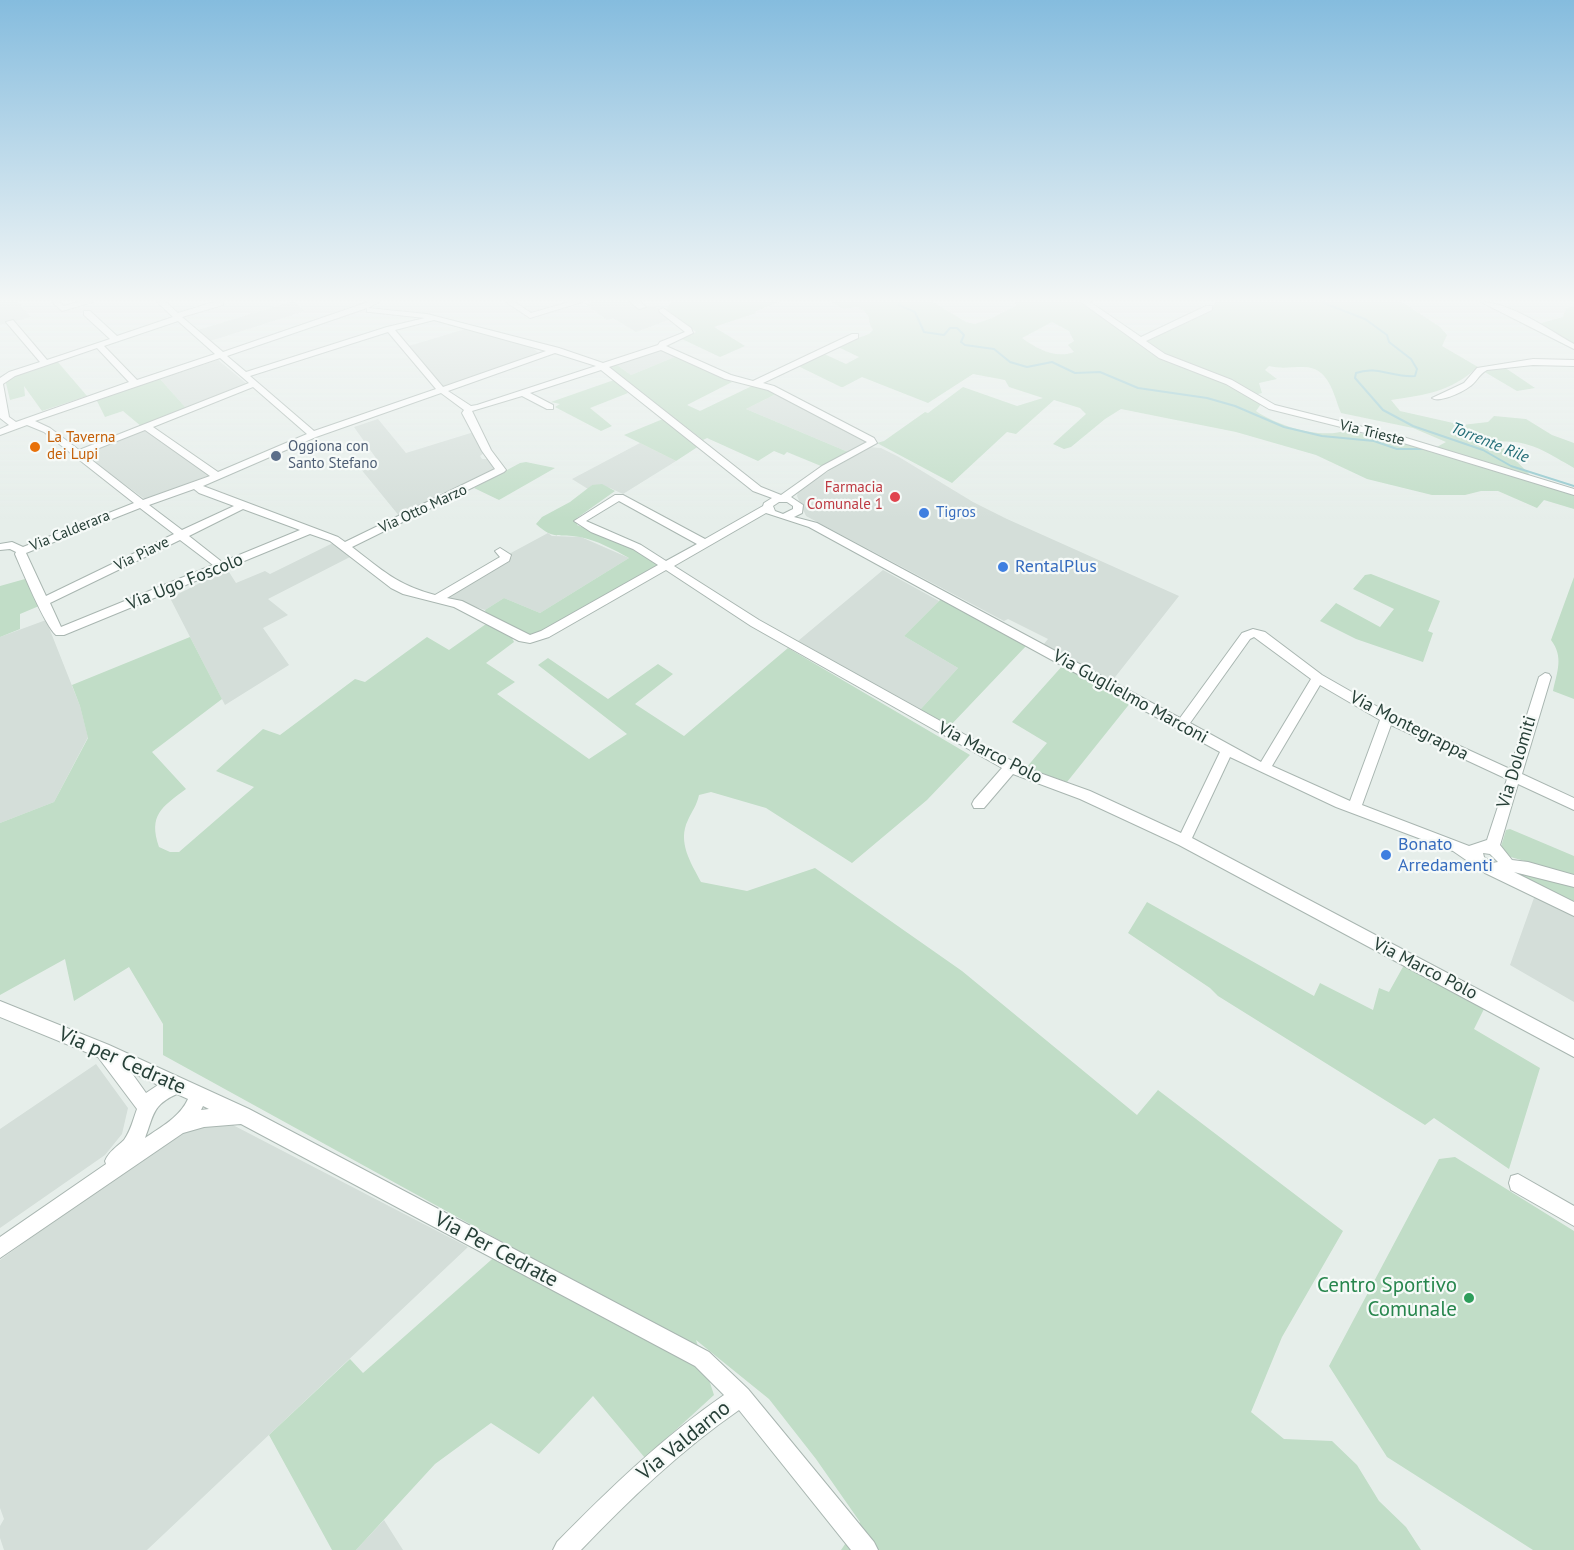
<!DOCTYPE html>
<html>
<head>
<meta charset="utf-8">
<style>
  body { margin:0 }
  canvas { display:block; background:#e6eeea }
</style>
</head>
<body>
<canvas width="1574" height="1550"></canvas>
<script>
const ctx = document.querySelector('canvas').getContext('2d');
ctx.lineJoin = 'round';
function fill(path, color) { ctx.fillStyle = color; ctx.fill(path, 'evenodd'); }
function trace(path, color, width, dash) { ctx.strokeStyle = color; ctx.lineWidth = width; ctx.lineCap = dash ? 'butt' : 'round'; ctx.setLineDash(dash || []); ctx.stroke(path); }
function drawText(font, color, halo, rows, align = 'center') {
  ctx.font = font + ' "PT Sans",sans-serif'; ctx.lineWidth = 4.5; ctx.setLineDash([]); ctx.textBaseline = 'middle'; ctx.strokeStyle = halo; ctx.fillStyle = color; for (const [text, x, y, turn = 0] of rows) {
    ctx.save(); ctx.translate(x, y); ctx.rotate((+turn || 0) * Math.PI / 180); ctx.textAlign = isNaN(turn) ? turn : align; if (halo) ctx.strokeText(text, 0, 0); ctx.fillText(text, 0, 0); ctx.restore();
  }
}
const built = new Path2D(`
  M0,302H18L31,317L0,325Z
  M290,302H295L305,311L210,341L198,330Z
  M592,302H632L642,308L652,305L671,319L636,332L613,318L607,320L585,304Z
  M465,329L530,346L540,354L444,388L409,346Z
  M659,349L677,356L631,375L614,363Z
  M218,360L247,384L186,408L160,379Z
  M776,394L865,439L866,444L848,452L746,409Z
  M378,419L406,453L474,432L485,452L480,456L482,459H489L497,468L456,489L438,494L435,499L400,517L360,468L378,461L354,427Z
  M146,429L212,474L146,500L83,454Z
  M640,443L676,461L623,494L610,488L592,485L588,489L572,479Z
  M869,447L881,448L899,457L973,502L1007,519L1179,596L1112,681L1043,645L1048,639L1008,619L1004,621L806,516L797,496L799,489Z
  M548,533L552,536L581,537L629,558L540,613L504,598L485,610L446,597L447,594L512,557L509,554Z
  M333,543L350,557L268,599L288,615L263,628L289,665L225,705L170,598L220,573L229,572L236,583L265,571L270,574Z
  M883,570L939,601L904,636L958,668L920,710L798,641Z
  M46,620L80,706L88,737L54,802L0,823V637Z
  M1535,895L1574,917V1002L1510,965Z
  M96,1064L128,1108L122,1134L105,1155L0,1228V1129Z
  M229,1123L468,1247L147,1550H4L0,1538V1526L4,1519L0,1508V1260L137,1161L191,1127Z
  M384,1520L403,1550H356Z`);
const green = new Path2D(`
  M672,302H779L754,312L756,313L714,327L745,346L720,357L682,339L696,332L666,309Z
  M832,302H933L966,322L975,324L992,318L1017,305L1014,302H1082L1155,355L1197,371L1241,391L1261,404L1256,411C1277,426 1323,440 1347,430L1418,447L1574,494V509L1544,500L1537,508L1498,491H1481L1465,495H1432L1367,479L1316,455L1236,432L1121,409L1105,419L1071,447L1064,449L1053,444L1086,414L1080,408L1054,400L1016,434L1007,432L952,483L877,443L884,441L925,412L928,413L963,387L1017,406L1043,398L1009,387L1005,380L973,374L928,403L862,377L843,387H841L798,366L822,353L846,364L859,357L836,346L869,334L873,330C865,318 875,317 858,307L843,309ZM1052,322L1069,331L1074,341L1068,345L1074,352C1056,359 1037,349 1022,338Z
  M1214,302H1402L1440,327L1447,335L1442,346L1478,367C1448,393 1428,394 1391,400L1400,411L1462,425L1488,422L1494,416L1526,419L1552,435L1574,443V468C1547,453 1529,439 1498,442L1532,477L1435,448L1446,442L1413,428L1341,413C1333,393 1329,366 1302,367C1290,367 1281,369 1269,366L1265,370L1277,379L1259,383L1262,393L1254,395L1221,376L1164,354L1147,341L1214,310L1211,306L1216,304Z
  M1574,306V344L1538,324L1563,317L1566,308Z
  M677,356L732,382L687,405L700,411L754,385L776,394L746,409L848,452L821,466L787,452L784,455L774,451L758,461L707,438L703,440L609,367L614,363L631,375Z
  M57,361L87,396L42,411L24,386L25,396L10,400L5,379Z
  M1504,367L1535,388L1517,391L1483,371Z
  M160,379L186,408L142,427L123,411L105,417L96,399Z
  M614,380L628,393L590,408L612,426L601,431L555,407L560,404L551,402Z
  M663,419L699,446L676,461L624,435Z
  M526,462L555,468L499,500L474,488L520,463Z
  M602,484L615,491L577,518V525L633,548L661,565L537,634L526,635L486,613L485,610L504,598L540,613L629,558C615,550 596,540 580,537C558,533 555,541 536,524L542,517L570,502L592,485Z
  M1371,574L1440,601L1428,631L1433,633L1423,662L1356,639L1320,621L1336,603L1380,627L1394,609L1353,589L1365,575Z
  M1574,577V699L1553,691C1557,672 1564,657 1551,640Z
  M25,579L39,606L20,614V629L0,637V586Z
  M942,598L1027,645L949,727L920,710L958,668L904,636Z
  M486,624L512,638L514,642L486,663L515,682L497,694L589,759L627,734L538,665L548,658L608,699L658,664L673,674L635,704L684,736L788,648L970,755L927,800L852,863L766,808L711,792L699,795C697,805 692,811 688,820C677,842 691,863 701,882L747,891L815,868L962,971L1137,1115L1158,1090L1343,1231L1282,1337L1251,1412L1284,1439L1332,1441L1357,1465L1379,1501L1406,1527L1421,1550H841L860,1522L816,1459L769,1399L696,1340L714,1395L645,1458L593,1396L539,1454L491,1423L435,1464L356,1550H332L269,1435L350,1359L363,1373L508,1245L163,1055V1024L129,967L74,1001L65,959L0,995V823L54,802L88,738L80,706L72,685L190,637L222,699L152,752L186,789C162,807 148,815 159,847L170,852H179L254,787L216,771L263,729L280,735L355,679L365,682L427,637L449,650Z
  M1064,664L1131,702L1067,782L1026,768L1047,743L1012,722Z
  M1510,829L1574,856V875L1507,856L1500,850L1506,830Z
  M1510,867L1574,885V904L1510,872Z
  M1147,902L1314,996L1320,983L1373,1010L1379,988L1389,992L1404,965L1485,1007L1474,1029L1540,1068L1509,1169L1434,1118L1425,1125L1218,996L1210,988L1128,933Z
  M1455,1157L1574,1231V1550H1533L1387,1457L1329,1366L1439,1159Z`);
const stream = new Path2D(`
  M900,302L899,305L915,312L924,332L944,335L950,328H957L964,335L961,342L965,345L994,349L1010,362L1027,367L1052,362L1075,373L1100,372L1138,388L1207,398L1235,406L1284,427L1322,436L1374,441L1397,449H1423
  M1321,302L1365,319L1387,335L1389,342L1411,359L1417,369L1415,376C1394,378 1376,365 1356,373L1355,378L1383,410L1413,426L1483,450L1511,466L1574,486`);
const minor = new Path2D(`
  M52,302H60L64,306L79,302H93L62,311Z
  M157,302H166L178,313L214,302H223V305L182,317L223,352L368,302H379L368,308L427,314L559,348L603,363L658,345L660,342L685,332L660,312L659,310L663,308L691,328L693,333L666,346L731,375L753,381L852,334H858V338L763,383L774,386L874,438L877,443L828,470L791,497L803,505L802,513L794,517L817,523L1180,718L1242,633L1253,629L1265,632L1322,675L1392,715L1510,769L1539,677L1545,673L1549,674L1551,677L1522,774L1574,798V810L1518,784L1500,845L1512,860L1528,862L1574,875V887L1514,872L1574,902V916L1485,873L1453,851L1336,807L1230,757L1192,838L1574,1040V1057L1179,845L1080,799L1013,774L984,808H974L972,804L974,800L1002,768L751,626L666,570L549,637L530,643L519,641L454,607L403,594L391,588L330,541L310,534L64,635H56C45,626 22,570 15,554L16,552L10,549L0,550V544L12,542L23,547L134,503L44,432L27,425L0,435V429L9,425L0,418V378L9,372L40,362L6,322L13,320L47,360L110,339L84,315V311H90L117,336L173,317ZM367,308V312H370L425,318L387,327L246,372L227,356ZM434,320L546,351L443,387L395,330ZM178,321L215,354L137,380L104,346ZM388,332L436,389L314,431L250,376ZM97,348L129,382L16,422L9,417L3,384L15,376ZM661,350L725,379L768,390L867,442L822,466L781,495L761,487L609,367ZM555,353L596,366L477,405L471,406L448,391ZM220,358L249,383L79,450L50,428L35,421ZM601,370L753,491L772,498L764,503L763,506L705,539L623,495H615L574,521L591,532L633,549L658,565L541,631L530,635L462,601L447,598L509,561L511,555L500,548L495,551L500,557L435,595C397,585 382,570 352,547L504,472L506,470L491,450L472,411L522,396L547,409H553V405L530,393ZM253,387L307,434L218,472L153,427ZM441,393L464,410L462,413L482,451L495,469L345,542L338,537L203,486L316,437ZM145,430L210,476L143,500L84,454ZM194,489L199,493L234,506L182,530L149,505ZM619,501L697,544L666,561L641,545L586,521ZM779,502H787L793,506V509L783,514L775,511L773,506ZM140,508L174,534L46,596L26,553ZM243,509L300,530L222,562L189,536ZM766,513L809,527L1220,752L1181,833L1090,791L1023,767L759,620L674,566ZM180,540L213,565L61,627L50,603ZM1254,637L1311,679L1261,762L1190,723L1250,639ZM1320,685L1380,720L1350,801L1272,766ZM1391,725L1507,779L1487,840L1469,846L1362,805ZM1483,853L1490,854L1498,862L1492,863L1484,857Z
  M506,302H515L531,313L569,302H582L530,318Z
  M630,302H640L646,307L639,309Z
  M1081,302H1090L1141,337L1206,306H1212V310L1146,341L1165,354L1232,380L1275,405L1403,437L1574,489V495L1397,441L1269,409L1226,384L1159,358Z
  M1481,302C1510,302 1549,330 1574,344V349Z
  M1533,359L1574,360V366L1533,365L1487,370C1479,374 1476,383 1469,387C1461,393 1439,403 1432,398L1464,383L1477,368Z
  M0,1001L109,1045L249,1109L709,1352L748,1389L874,1542L878,1550H851L739,1410C681,1450 630,1499 581,1550H553L557,1542C609,1489 663,1437 724,1395L695,1366L241,1124L204,1127L183,1133L0,1258V1237L106,1164L105,1161C109,1151 117,1147 124,1140C131,1130 133,1120 137,1109L98,1057L0,1017ZM131,1072L158,1085L146,1093ZM177,1094L188,1099C180,1117 161,1127 145,1138C154,1115 152,1105 177,1094ZM203,1106L209,1109L201,1110Z
  M1518,1174L1574,1206V1226L1511,1190L1509,1183L1511,1176Z`);
const markers = [
  [35,447,6,"#e8710a"],
  [276,456,6,"#5c6f8a"],
  [895,497,6,"#e0444e"],
  [924,513,6,"#3f7fe0"],
  [1003,567,6,"#3f7fe0"],
  [1386,855,6,"#3f7fe0"],
  [1469,1298,6,"#2e9e5b"]
];
const farStreetnames = [
  ["Via Trieste",1372,433,14],
  ["Via Otto Marzo",423,509,-25],
  ["Via Calderara",70,531,-22],
  ["Via Piave",142,554,-26]
];
const farFoodnames = [
  ["La Taverna",47,438],
  ["dei Lupi",47,455]
];
const farServicenames = [
  ["Oggiona con",288,447],
  ["Santo Stefano",288,464]
];
const farHealthnames = [
  ["Farmacia",883,488],
  ["Comunale 1",883,505]
];
const farShopnames = [
  ["Tigros",936,513]
];
const farWaternames = [
  ["Torrente Rile",1490,443,22]
];
const shopNames = [
  ["RentalPlus",1015,567],
  ["Bonato",1398,845],
  ["Arredamenti",1398,866]
];
const streetNames = [
  ["Via Ugo Foscolo",185,582,-22],
  ["Via Guglielmo Marconi",1130,697,29],
  ["Via Montegrappa",1409,726,27],
  ["Via Marco Polo",990,753,27],
  ["Via Dolomiti",1517,762,-73],
  ["Via Marco Polo",1425,969,27]
];
const nearStreetnames = [
  ["Via per Cedrate",122,1061,24],
  ["Via Per Cedrate",496,1250,28],
  ["Via Valdarno",684,1441,-39]
];
const nearLeisurenames = [
  ["Centro Sportivo",1457,1286],
  ["Comunale",1457,1310]
];
fill(built, '#d4ded9');
fill(green, '#c1ddc7');
trace(stream, '#92c8ce', 2);
trace(minor, '#a9b6b1', 2);
fill(minor, '#fff');
const sky = ctx.createLinearGradient(0, 0, 0, 519);
sky.addColorStop(0, '#85bcde');
sky.addColorStop(0.58, '#f4f7f6');
sky.addColorStop(1, '#f4f7f600');
ctx.fillStyle = sky;
ctx.fillRect(0, 0, 1574, 519);
for (const [x, y, r, color] of markers) { const dot = new Path2D(); dot.arc(x, y, r, 0, 2 * Math.PI); ctx.fillStyle = color; ctx.fill(dot); trace(dot, '#f6faf8', 2); }
drawText('15px', '#263f37', '#f6faf8', farStreetnames);
drawText('15px', '#c56008', '#f6faf8', farFoodnames, 'left');
drawText('15px', '#4e5e75', '#f6faf8', farServicenames, 'left');
drawText('15px', '#be3a42', '#f6faf8', farHealthnames, 'right');
drawText('15px', '#366cbe', '#f6faf8', farShopnames, 'left');
drawText('italic 16px', '#236d77', '#f6faf8', farWaternames);
drawText('18px', '#366cbe', '#f6faf8', shopNames, 'left');
drawText('18px', '#263f37', '#f6faf8', streetNames);
drawText('21px', '#263f37', '#f6faf8', nearStreetnames);
drawText('21px', '#27864d', '#f6faf8', nearLeisurenames, 'right');
</script>
</body>
</html>
